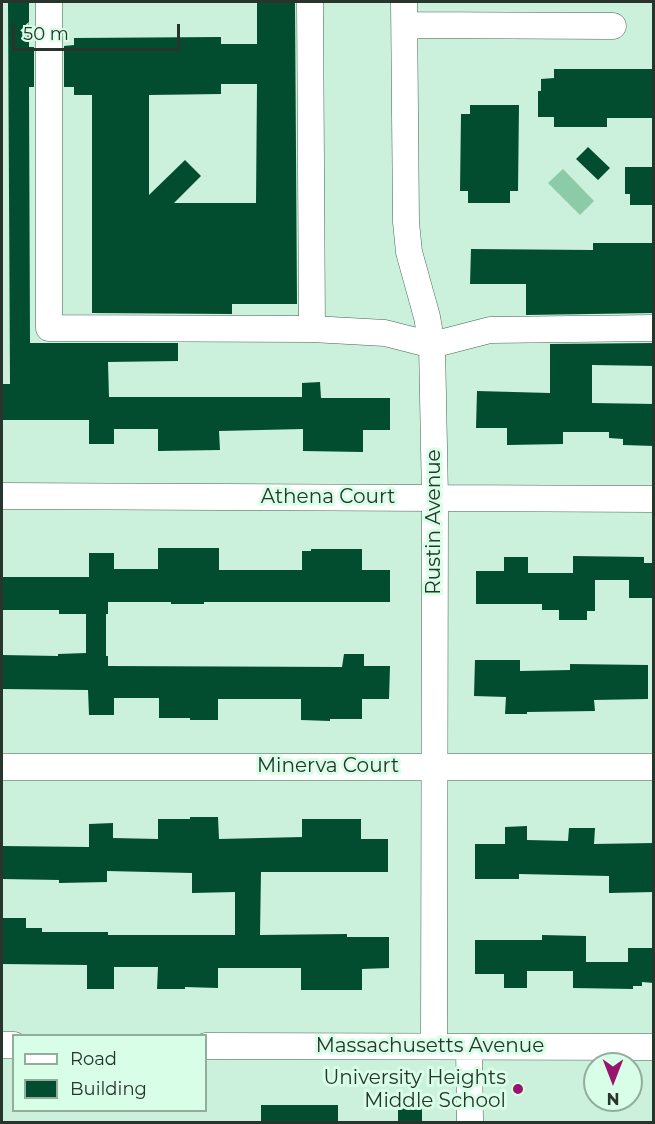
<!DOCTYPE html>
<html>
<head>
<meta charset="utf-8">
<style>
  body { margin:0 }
  #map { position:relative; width:655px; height:1124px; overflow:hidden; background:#cbf0db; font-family:Montserrat,sans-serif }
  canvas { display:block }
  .frame { position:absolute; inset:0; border:3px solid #27352d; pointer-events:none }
  .legend { position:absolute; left:12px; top:1034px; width:195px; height:78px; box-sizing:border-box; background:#d8fee8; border:2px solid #91ae9d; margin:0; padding:8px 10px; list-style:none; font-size:18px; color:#27352d }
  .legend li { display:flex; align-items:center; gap:12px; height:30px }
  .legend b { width:30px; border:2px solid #91ae9d }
  .north { position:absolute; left:583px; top:1052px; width:60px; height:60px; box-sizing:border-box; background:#d8fee8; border:2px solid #91ae9d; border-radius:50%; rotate:180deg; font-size:16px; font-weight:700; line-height:24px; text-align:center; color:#27352d }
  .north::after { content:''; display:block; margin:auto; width:21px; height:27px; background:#97166d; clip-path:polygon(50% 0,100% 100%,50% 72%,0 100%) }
  .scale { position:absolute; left:12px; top:24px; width:168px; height:27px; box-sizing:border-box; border:3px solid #27352d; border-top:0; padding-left:8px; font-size:18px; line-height:21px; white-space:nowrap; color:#27352d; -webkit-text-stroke:4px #d8fee8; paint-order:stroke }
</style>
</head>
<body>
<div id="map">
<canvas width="655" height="1124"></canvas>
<div class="frame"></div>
<ul class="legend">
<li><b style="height:8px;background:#fff"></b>Road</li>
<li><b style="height:16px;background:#024d30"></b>Building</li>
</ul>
<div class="north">N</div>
<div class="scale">50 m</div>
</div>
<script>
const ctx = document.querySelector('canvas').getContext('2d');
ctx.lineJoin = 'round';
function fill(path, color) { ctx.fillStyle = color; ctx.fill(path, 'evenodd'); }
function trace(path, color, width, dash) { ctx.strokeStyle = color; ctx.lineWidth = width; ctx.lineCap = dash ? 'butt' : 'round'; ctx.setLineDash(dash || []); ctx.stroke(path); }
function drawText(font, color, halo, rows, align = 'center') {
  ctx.font = font + ' Montserrat,sans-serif'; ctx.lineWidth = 6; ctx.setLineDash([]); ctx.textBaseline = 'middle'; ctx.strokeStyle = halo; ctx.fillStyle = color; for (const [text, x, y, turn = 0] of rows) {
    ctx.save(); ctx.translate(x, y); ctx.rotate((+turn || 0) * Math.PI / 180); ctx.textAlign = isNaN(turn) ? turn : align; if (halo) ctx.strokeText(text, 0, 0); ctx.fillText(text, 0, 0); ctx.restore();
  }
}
const water = new Path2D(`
  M563,169L594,201L580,215L548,183Z`);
const building = new Path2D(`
  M8,2H29V47H34V87H29L30,343H178V361L108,362L109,397H302V383L320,382L321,398H390V430H363V452L303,451V429L219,431L220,450L158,451V429H114V444H89V420H2V384H10Z
  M257,2H295L297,304H232V314L92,313V95H74V87H64V46L74,45V38L221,37V44H257ZM221,84H257L256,203H174L201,176L185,160L149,195V95L221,94Z
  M554,69H654V118H607V127H554V117H538V91H541V79L554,78Z
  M470,105H519L518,191H510V203H468V191H460L461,114H470Z
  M588,147L610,168L598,180L576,159Z
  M625,167H654V205H630V194H625Z
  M593,243H654V313L526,315V284H470L471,249L593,250Z
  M654,343V366L592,365V403L654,404V446L623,445V439L609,438V432H563V444L507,445V428H476L477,391L550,393V344Z
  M158,548H219V570H302V551H311V549H362V570H390V602H204V604H171V602H108V614H106V656H108V666L342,667L344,654H364V666H390L389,699H362V719H330V721L301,720V699H218V720H190V718H159V698H114V715H89L88,690L2,689V655L58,656V654L86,653V614H59V610H2V577H89V553H114V569H158Z
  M573,556L644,557V563H654V598H629V580H595V611H587V620H559V610H542V604H476V571H504V557H528V573H573Z
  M475,660H520V671L570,670V664L648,665V699L594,700L595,711L527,712V714H505L506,697L474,696Z
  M190,817H218L219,839L302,837V819H361V839H388V872H261L260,935L347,934V937H389V968L362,969V990H301V968H218V988L185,987V989H157L158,967H114V989H87V965L2,964V918H26V928H42V932H108V935H235V892L192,893V873L107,871V882L59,883V880L2,879V846L89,847V824L113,823V838L158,839V819H190Z
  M527,826V840L568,841L569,828H595L594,844L654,843V892L609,893V876L519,874V879H475V844H505V827Z
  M542,935L586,936V962H628V948H654V983L642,982V986H633V989L573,988V971H527V988H504V974H475V940H542Z
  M398,1104L422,1105V1122H398Z
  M261,1105H338V1122H261Z`);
const minor = new Path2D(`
  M49,2V328L312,329L310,2
  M404,2L406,222L409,252L427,317L432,345L435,498L434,1046
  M405,25L613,26
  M312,329L385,333L432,345L490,330L654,328
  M2,496L654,499
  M2,767H654
  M2,1045H14
  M206,1046L654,1047
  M469,1047L470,1122`);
const markers = [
  [518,1089,6,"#97166d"]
];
const streetNames = [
  ["Athena Court",328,497],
  ["Rustin Avenue",434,522,-90],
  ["Minerva Court",328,766],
  ["Massachusetts Avenue",430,1046]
];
const poiNames = [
  ["University Heights",506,1078],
  ["Middle School",506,1101]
];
fill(water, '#8bcba7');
fill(building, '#024d30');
trace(minor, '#456553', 27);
trace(minor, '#fff', 26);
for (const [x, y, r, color] of markers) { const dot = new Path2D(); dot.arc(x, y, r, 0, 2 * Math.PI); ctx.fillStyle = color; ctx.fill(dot); trace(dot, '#d8fee8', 2); }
drawText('20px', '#27352d', '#d8fee8', streetNames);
drawText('20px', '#27352d', '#d8fee8', poiNames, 'right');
</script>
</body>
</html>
